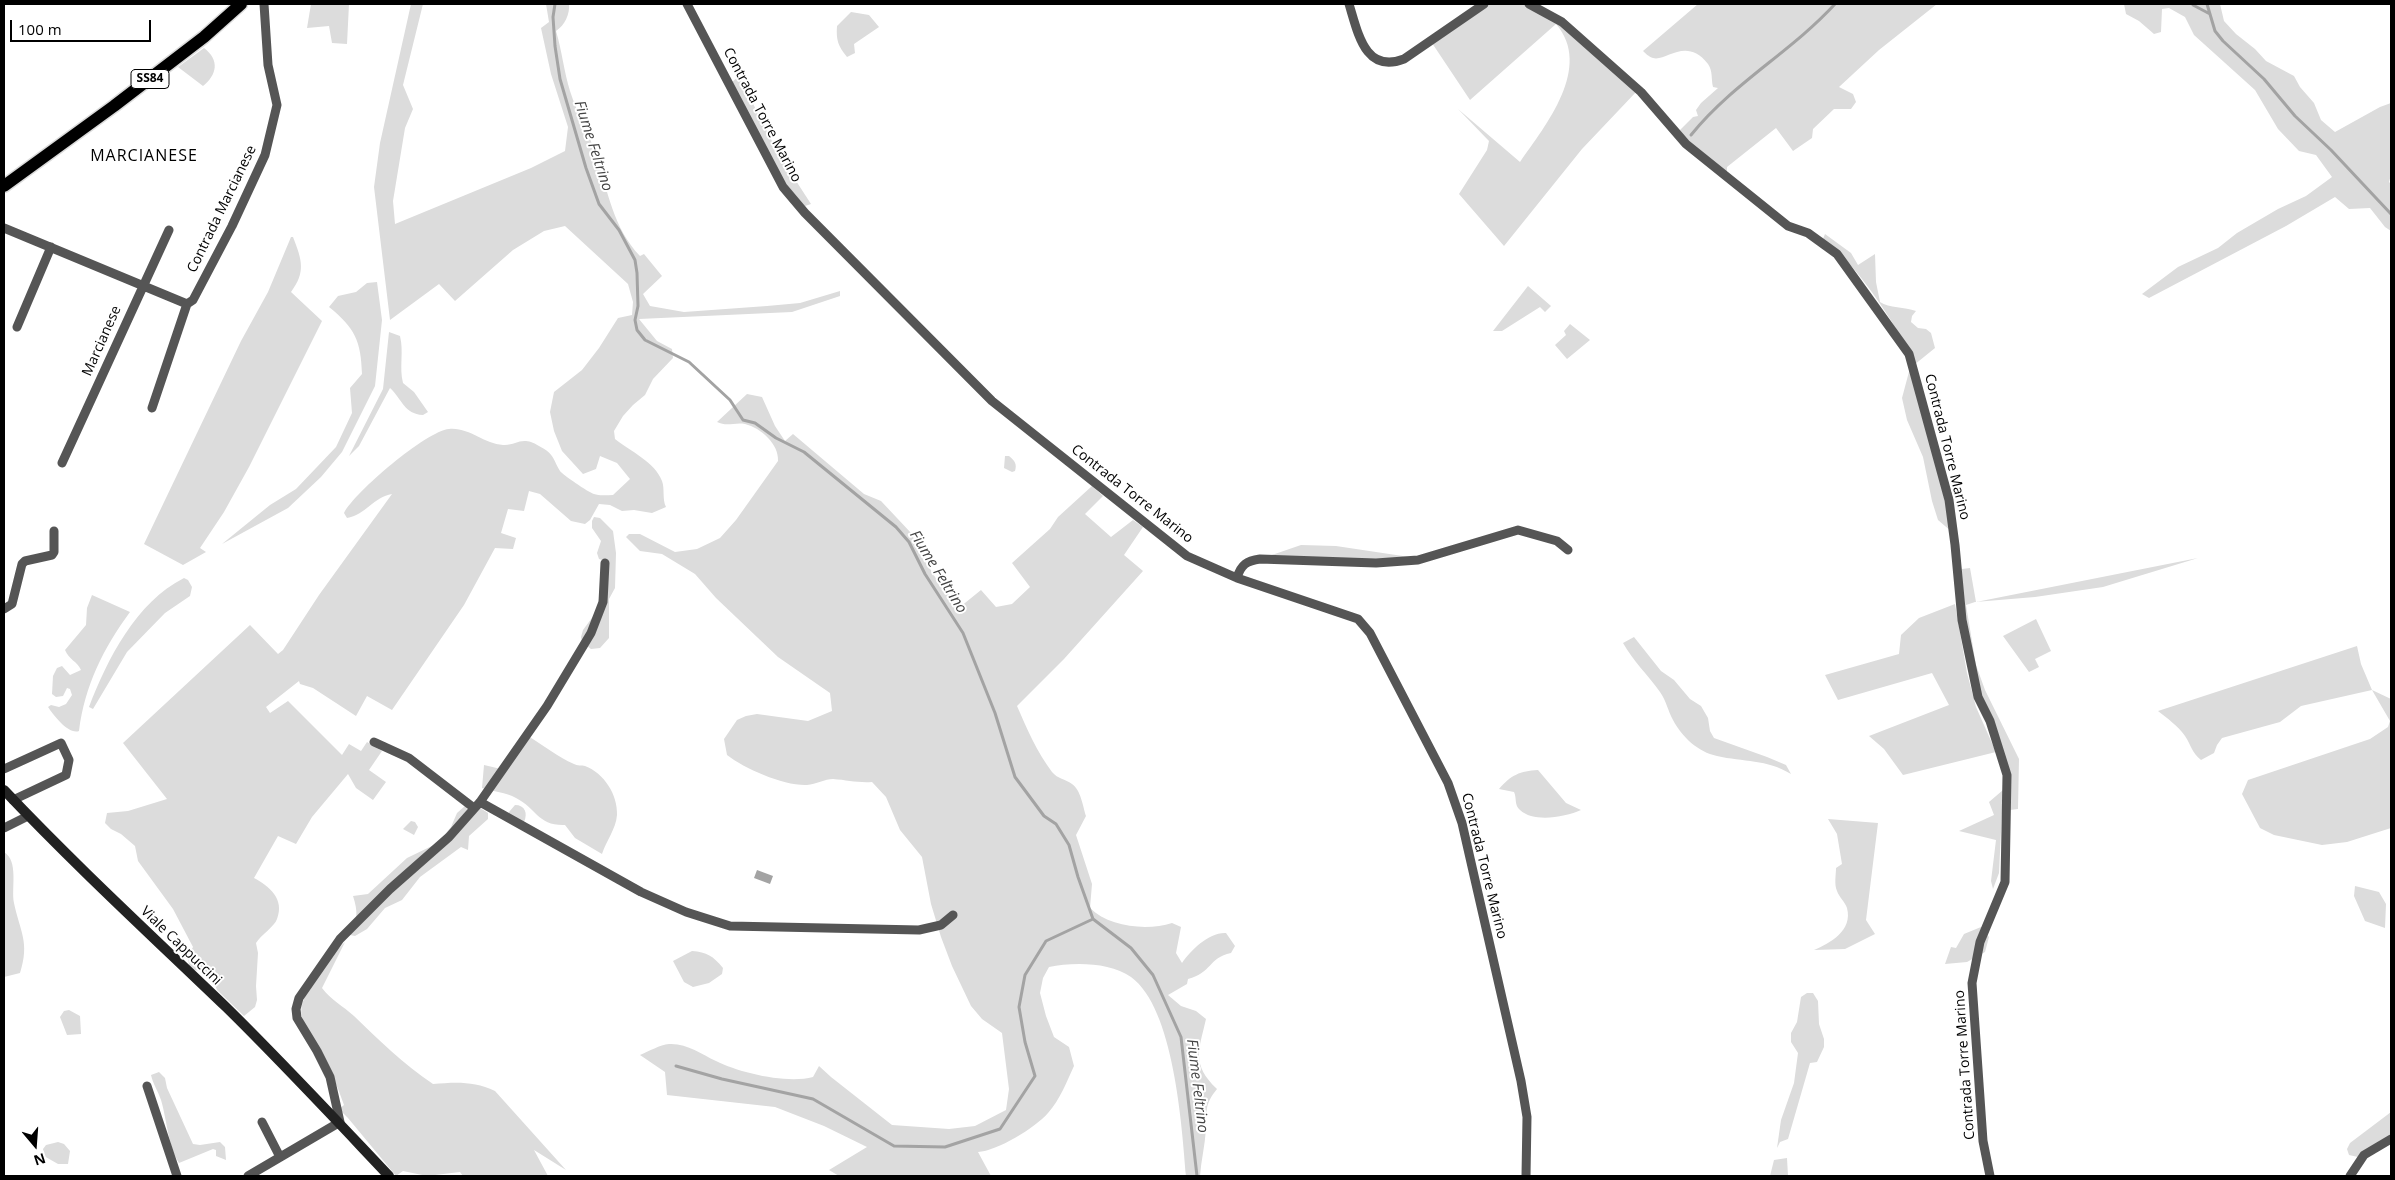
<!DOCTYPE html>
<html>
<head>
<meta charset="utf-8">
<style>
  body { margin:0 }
  #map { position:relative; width:2395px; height:1180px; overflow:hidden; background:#fff; font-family:"Open Sans",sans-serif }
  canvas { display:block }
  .frame { position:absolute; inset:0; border:5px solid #000; pointer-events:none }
  .north { position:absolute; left:10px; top:1120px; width:50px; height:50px; -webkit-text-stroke:4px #fff; paint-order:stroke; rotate:162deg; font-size:14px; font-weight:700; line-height:20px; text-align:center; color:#000 }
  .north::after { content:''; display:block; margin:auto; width:18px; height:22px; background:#000; clip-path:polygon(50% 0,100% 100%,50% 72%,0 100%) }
  .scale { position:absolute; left:10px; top:20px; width:141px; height:22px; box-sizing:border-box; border:2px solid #000; border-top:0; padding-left:6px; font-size:15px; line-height:18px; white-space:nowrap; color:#000; -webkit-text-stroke:4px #fff; paint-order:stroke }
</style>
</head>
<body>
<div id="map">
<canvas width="2395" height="1180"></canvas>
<div class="frame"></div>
<div class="north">N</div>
<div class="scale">100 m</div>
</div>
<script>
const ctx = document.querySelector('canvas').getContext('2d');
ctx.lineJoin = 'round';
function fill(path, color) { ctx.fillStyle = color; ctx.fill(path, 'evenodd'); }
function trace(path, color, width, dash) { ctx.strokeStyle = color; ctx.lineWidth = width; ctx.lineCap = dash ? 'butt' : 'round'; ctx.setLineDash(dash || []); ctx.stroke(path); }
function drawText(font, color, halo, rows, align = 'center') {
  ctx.font = font + ' "Open Sans",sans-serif'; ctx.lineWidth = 4; ctx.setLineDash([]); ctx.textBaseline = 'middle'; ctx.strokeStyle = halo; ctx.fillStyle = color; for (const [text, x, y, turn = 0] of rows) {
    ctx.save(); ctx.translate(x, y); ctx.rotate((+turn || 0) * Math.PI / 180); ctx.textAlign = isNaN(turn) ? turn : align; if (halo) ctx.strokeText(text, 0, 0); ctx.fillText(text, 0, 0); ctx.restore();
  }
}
const green = new Path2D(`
  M311,4H349L347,44L332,43L329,26L307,28Z
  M411,4H423L403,85L413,109L405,128L393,201L395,224L531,168L565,151L568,127L551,74L541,28L549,22L546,4H569C570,14 565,25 556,31C562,51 564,72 570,91C577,113 589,133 596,155C608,191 613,228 640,256L644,254L662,276L643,294L650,306L684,312L767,306L800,303L840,291V296L792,312L639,319L657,341L672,349L673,358L653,379L645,395L633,405L623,416L614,431L615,439C630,451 655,462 662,481C665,489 662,499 666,507L652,513L634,510L622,511L610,505L599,504L590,520L585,524L571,521L540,494L529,491L524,511L508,509L501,533L516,538L513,549L495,548L464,605L392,710L367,696L356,716L313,688L300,684L299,681L266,707L270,713L288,701L342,755L349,744L361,751L367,742L382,751L369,770L386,782L373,800L356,788L348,774L312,817L296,844L278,836L254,878C269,886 285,899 277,919C275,926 261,935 256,943L258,953L256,986L257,1000L255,1007L244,1016L217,990L210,972L193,970L189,966L188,957L193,947L173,909L138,861L135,846L121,834L111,829L105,823L107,813L128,811L167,799L123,743L250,625L278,654L283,650L319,595L392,494C374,497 365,515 347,518L344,513C355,492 426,431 449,429C469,427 484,444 503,445C517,446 521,435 539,446C554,454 552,457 560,471C563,475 588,492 594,494C599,496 607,495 613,495L630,479L617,463L600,456L596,469L583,474L562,451L554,431L550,412L554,392L582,370L599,348L618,318L632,315L633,302L628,284L565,226L544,231L513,250L455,301L439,284L390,320L374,187L380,143Z
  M1485,4H1525L1537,11L1575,35L1637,91L1582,149L1504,246L1459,194L1487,150L1489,141L1458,109L1520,162C1546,125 1593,67 1556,24L1470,100L1432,43Z
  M1698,4H1937L1879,50L1839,87L1853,94L1856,102L1851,109H1834L1813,129L1812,138L1793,151L1776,128L1727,167V174L1698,150L1679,131L1693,117L1698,116L1696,110L1701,103L1718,88L1713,87C1711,79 1713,71 1708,64C1686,36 1666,62 1653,58C1649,57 1645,53 1643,51Z
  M2124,4H2220L2224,21L2236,34L2255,49L2266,61L2294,76L2300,87L2314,103L2321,120L2335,132L2380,107L2391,103V175L2389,182L2391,184V231L2385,227L2370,208L2349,209L2335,197L2286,226L2149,298L2142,294L2178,267L2218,248L2237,233L2278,209L2306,196L2332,177L2316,155L2299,151L2278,129L2255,90L2194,35L2185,17L2169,8L2162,9L2161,32L2154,34L2139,21L2126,14Z
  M851,12L869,15L879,27L854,44L855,53L847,57C838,46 836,40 837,26Z
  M204,48C220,60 217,75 203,86L178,67Z
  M739,76L778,153L811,204L805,206L785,183L731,83Z
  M1825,234L1851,253L1858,265L1875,254L1876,282L1880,302C1889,308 1905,307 1916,311L1912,316L1911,322L1918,328L1926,329L1931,333L1935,348L1914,365C1903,332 1852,258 1823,239Z
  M291,237H293C302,260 306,272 291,292L322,321L249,467L224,512L200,548L206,552L183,565L144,544L241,341L268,292Z
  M377,282L382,320L375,386L342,452L321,477L288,508L222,544L270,505L296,489L336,447L352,413L350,388L362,374C361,341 355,328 329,307L338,296L356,292L367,283Z
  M1528,286L1551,306L1545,312L1540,307L1502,331H1493Z
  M1570,324L1590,340L1567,359L1555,345L1566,335L1564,331Z
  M389,332L400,336C404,352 399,367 403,383L414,392L428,412L423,415C404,414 402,399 390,388L359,446L349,456L383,389Z
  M1910,368L1922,403L1952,532L1938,520L1932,501L1923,457L1907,420L1902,398Z
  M747,394L762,397L775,426L785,441L793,434L864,494L881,501L912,534L917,548L940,585L960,607L981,590L996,607L1012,604L1030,587L1012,563L1050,529L1058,517L1092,486L1103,496L1085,514L1111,537L1133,520L1143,527L1124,555L1143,571L1064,659L1017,706C1027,729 1037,752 1052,772C1058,779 1065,779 1072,784C1081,790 1083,807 1086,816L1076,835L1092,884L1090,908C1109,927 1147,931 1172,923L1181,927L1176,953L1182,963C1191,950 1209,932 1226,933L1235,946L1231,953C1208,958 1212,973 1188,979L1187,984L1168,995L1181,1006L1196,1011L1206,1019C1199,1050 1191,1064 1217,1089C1204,1105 1207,1111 1206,1129C1205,1145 1201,1161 1200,1176H1186C1182,1126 1174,1008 1131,977C1110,962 1073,962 1049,967L1043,978L1040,993L1046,1016L1054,1037L1069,1047L1074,1066C1067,1081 1060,1100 1048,1113C1035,1128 997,1151 978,1152L991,1176H839L829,1170L867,1147L824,1126L775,1107L667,1095L665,1072L640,1055C649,1051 660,1045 669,1044C687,1043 701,1054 716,1061C740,1073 787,1084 813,1077L819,1066L831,1077L892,1125L949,1129L975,1126L1006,1110L1009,1089L1002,1033L982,1019L971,1006L952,966L941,937L931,904L922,857L900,830L886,797L872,782C858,783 847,780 833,779C825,779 816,784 807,785C784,786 745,769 727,755L724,739L737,720L746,716L757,714L808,721L832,711L830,693L778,657L716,598L695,574L662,554L640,551L626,537L629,534H640L675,552L697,549L720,538L736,520L778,461C779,444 761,428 745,424C735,422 727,427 717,422Z
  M1005,456H1009C1015,461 1017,464 1015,471L1012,472L1004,468Z
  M594,517L600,518L613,531L616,553L615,588L609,599V638L600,648L591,649L582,642L581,637L583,630L597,611L605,561L599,559L597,553L601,541L592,528V521Z
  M1301,545L1336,546L1416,558L1370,560L1269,556Z
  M2198,558L2103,587L2035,597L1975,602L1966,605L1976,665L1985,690L2019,759L2018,809L2010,810L2008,772L1978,694L1963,606L1962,569L1970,568L1976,602Z
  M184,578L188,580L192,587L190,596L165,613L127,652L93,709L89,707C107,660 136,602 184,578Z
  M92,595L130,612C103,649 85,685 79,731C69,735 54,716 48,707L51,705L59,707L66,704L72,695L70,689L67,688L63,696L56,697L52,694L53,676L57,668L62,666L70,675L81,670C77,661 69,660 65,650L86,625L87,608Z
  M1955,604L1967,673L1976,707L1996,752L1903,775L1884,749L1869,736L1949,705L1932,673L1838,700L1825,675L1899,654L1901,635L1919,618Z
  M2036,619L2051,651L2035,659L2039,667L2029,672L2003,636Z
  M1634,637L1661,671L1674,680L1690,699L1701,706L1708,718L1710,731L1714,738L1767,757L1786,765L1791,774C1767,759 1743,762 1717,756C1698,752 1682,737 1673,720C1668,711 1666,700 1660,692C1648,675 1633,661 1623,643Z
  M2357,646L2361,664L2372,690L2391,699V828L2347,842L2322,845L2274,835L2260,828L2242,794L2248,780L2370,739L2388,727L2390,721L2372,690L2301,706L2280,722L2222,738L2217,745L2214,753L2201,760C2192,753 2191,745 2185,736C2178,726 2167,718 2158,711Z
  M528,736C543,745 558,757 574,764C577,766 582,765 585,766C604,773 618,795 617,815C616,829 606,841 602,854L575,838L565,825C538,826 536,808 516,798C506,792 493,792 482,788L484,765L501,769Z
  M1538,770L1566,803L1581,810C1565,817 1534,823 1520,810C1514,805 1517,798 1514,792L1499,789C1511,775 1520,771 1538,770Z
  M2003,790L1999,873L1993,889L1991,881L1996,840L1959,831L1994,815L1989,802Z
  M474,804L488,813V819L469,836L468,850L461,847L420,877L402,900L385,908L367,929L355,936L350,935C358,921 358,911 353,896L368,894L407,858L438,843L451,827L457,813L465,806L468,810Z
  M515,805C525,805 528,813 524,822L509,817V812Z
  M1828,819L1878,823L1866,920L1875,934L1845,949L1814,950C1830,943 1853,931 1847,908C1845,902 1839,897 1837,891C1834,884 1836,875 1836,868L1842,864L1837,834Z
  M411,821L415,822L418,827L414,835L403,829Z
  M4,852C19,861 11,888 14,903C20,932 30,942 20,973L4,977Z
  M2355,886L2379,892L2386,904L2385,928L2365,921L2354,896Z
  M1981,927L1989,937L1985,952L1967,962L1945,964L1951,947L1956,948L1964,934Z
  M345,942L322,988C331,1000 343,1006 354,1016C379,1040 403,1064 433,1084C456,1082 474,1081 495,1091L566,1170L534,1150L548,1176H463L460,1172L427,1176L403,1171L396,1176L348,1118L339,1109L344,1105C337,1085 329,1067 319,1048C313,1039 304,1027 302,1017C296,996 330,956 345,942Z
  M692,951C707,952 713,956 723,968L722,974L709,983L693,987L684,982L673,961Z
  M1807,993H1813L1818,1001L1819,1024L1824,1039V1047L1817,1062L1810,1063L1788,1139L1780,1142L1777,1148L1781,1120L1794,1083L1798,1053L1791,1042V1033L1797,1022L1801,997Z
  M69,1010L80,1016L81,1034L67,1035L60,1017L64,1011Z
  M159,1072L165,1078L167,1088L193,1144L200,1145L220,1142L225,1147L226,1160L216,1156V1150L213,1149L179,1163C168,1146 167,1120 161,1100C158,1091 153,1084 151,1075Z
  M2391,1112V1136L2358,1157L2349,1155L2347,1149L2350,1143Z
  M58,1142L64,1144L70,1151L68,1164H58L44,1156L43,1149L46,1145Z
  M1787,1158L1788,1176H1770L1774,1160Z`);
const water = new Path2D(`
  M757,870L773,876L770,884L754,878Z`);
const stream = new Path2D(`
  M555,4L553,17L555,46L560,79L586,168L599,204L619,230L635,260L637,273L638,306L635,320L637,330L645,340L689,362L730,400L743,420L755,423L776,438L804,452L896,527L909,542L925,574L963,633L995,713L1015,777L1044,816L1056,824L1069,845L1078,877L1093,919L1131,948L1153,975L1181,1037L1197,1176
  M2207,4L2215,31L2223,41L2264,79L2295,116L2331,150L2391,214
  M2193,5L2210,14
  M1691,135C1733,83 1791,52 1835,4
  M676,1066L722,1079L813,1099L894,1146L945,1147L1000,1129L1035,1076L1025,1042L1019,1007L1025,975L1046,941L1093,919`);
const street = new Path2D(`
  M687,4L783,187L805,213L992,401L1187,556L1237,578L1358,619L1370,633L1448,783L1462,823L1521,1081L1527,1117L1526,1176
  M1349,4C1358,33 1365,74 1404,59L1484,4
  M1529,4L1562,22L1641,92L1686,144L1788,226L1808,233L1837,254L1909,354L1949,500L1955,545L1962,620L1978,697L1990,721L2007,775L2005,882L1980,942L1972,983L1983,1141L1990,1176
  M4,228L187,304
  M17,327L51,247
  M152,408L187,304L193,300L232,226L265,155L277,105L268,65L264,4
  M62,463L169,230
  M1237,578C1241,564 1247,561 1260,559L1376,563L1418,560L1518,530L1557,541L1568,550
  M4,609L12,604L22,564L25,561L52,555L54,552V531
  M374,742L409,758L474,808
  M4,769L61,743L69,760L66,775L13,800
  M480,802L641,892L686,912L730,926L919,930L941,925L953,915
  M4,828L28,816
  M147,1086L177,1176
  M262,1122L280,1157
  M248,1176L340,1122L330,1077L317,1051L297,1018L296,1009L299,998L340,939L390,889L449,837L480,802L547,706L591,633L603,602L605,563
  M2350,1176L2364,1155L2391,1139`);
const secondary = new Path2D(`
  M4,790C75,865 151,935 226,1007C282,1062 335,1119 389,1176`);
const primary = new Path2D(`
  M4,186L114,106L204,37L241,4`);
const shields = [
  [150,79,38]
];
const shieldNames = [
  ["SS84",150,79]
];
const streetNames = [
  ["Contrada Torre Marino",762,115,62],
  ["Contrada Marcianese",222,209,-64],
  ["Marcianese",102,341,-66],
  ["Contrada Torre Marino",1947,447,76],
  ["Contrada Torre Marino",1132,494,38],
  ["Contrada Torre Marino",1484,866,76],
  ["Viale Cappuccini",181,946,44],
  ["Contrada Torre Marino",1965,1065,-94]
];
const waterNames = [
  ["Fiume Feltrino",593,146,72],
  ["Fiume Feltrino",938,572,58],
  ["Fiume Feltrino",1197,1086,83]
];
const quarterNames = [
  ["MARCIANESE",144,156]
];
fill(green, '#dcdcdc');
fill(water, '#a3a3a3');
trace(stream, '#a3a3a3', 3);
trace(primary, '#dbdbdb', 15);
trace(street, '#555', 9);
trace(secondary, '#222', 10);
trace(primary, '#000', 12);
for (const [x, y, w] of shields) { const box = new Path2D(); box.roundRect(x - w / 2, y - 9.5, w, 19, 4); ctx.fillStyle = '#fff'; ctx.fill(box); trace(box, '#000', 1); }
drawText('bold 12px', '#000', null, shieldNames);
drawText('14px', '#000', '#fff', streetNames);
drawText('italic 15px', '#444', '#fff', waterNames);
ctx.letterSpacing = '1px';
drawText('16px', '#000', '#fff', quarterNames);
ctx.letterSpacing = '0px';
</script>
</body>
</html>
